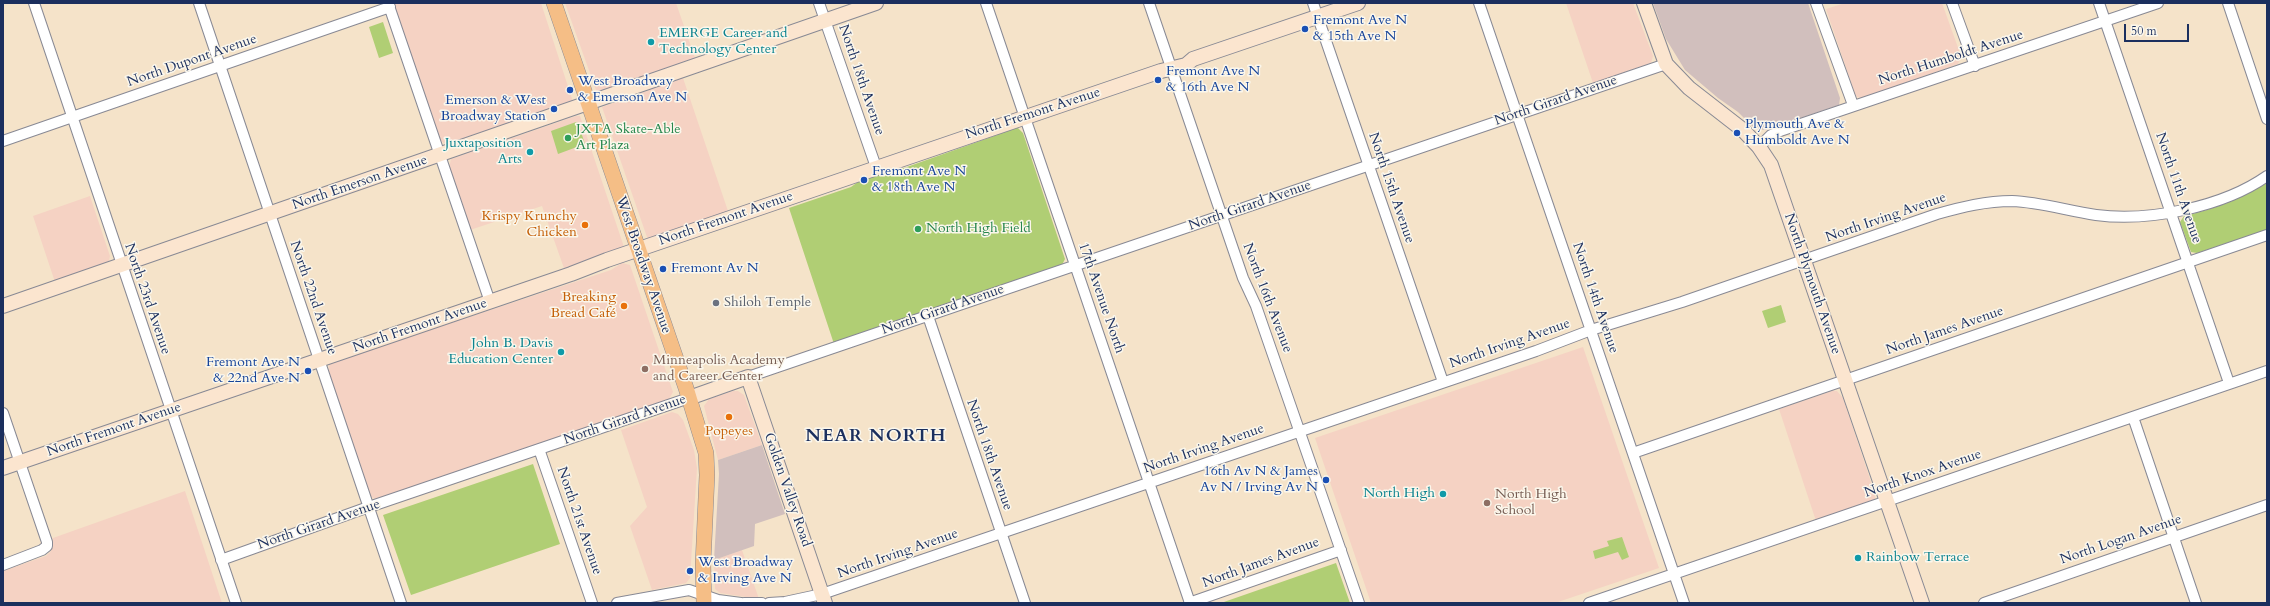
<!DOCTYPE html>
<html>
<head>
<meta charset="utf-8">
<style>
  body { margin:0 }
  #map { position:relative; width:2270px; height:606px; overflow:hidden; background:#f5e3c9; font-family:Cardo,serif }
  canvas { display:block }
  .frame { position:absolute; inset:0; border:4px solid #1b2f5e; pointer-events:none }
  .scale { position:absolute; left:2124px; top:24px; width:65px; height:18px; box-sizing:border-box; border:2px solid #1b2f5e; border-top:0; padding-left:5px; font-size:12px; line-height:14px; white-space:nowrap; color:#1b2f5e; -webkit-text-stroke:3px #fbf7ec; paint-order:stroke }
</style>
</head>
<body>
<div id="map">
<canvas width="2270" height="606"></canvas>
<div class="frame"></div>
<div class="scale">50 m</div>
</div>
<script>
const ctx = document.querySelector('canvas').getContext('2d');
ctx.lineJoin = 'round';
function fill(path, color) { ctx.fillStyle = color; ctx.fill(path, 'evenodd'); }
function trace(path, color, width, dash) { ctx.strokeStyle = color; ctx.lineWidth = width; ctx.lineCap = dash ? 'butt' : 'round'; ctx.setLineDash(dash || []); ctx.stroke(path); }
function drawText(font, color, halo, rows, align = 'center') {
  ctx.font = font + ' Cardo,serif'; ctx.lineWidth = 3; ctx.setLineDash([]); ctx.textBaseline = 'middle'; ctx.strokeStyle = halo; ctx.fillStyle = color; for (const [text, x, y, turn = 0] of rows) {
    ctx.save(); ctx.translate(x, y); ctx.rotate((+turn || 0) * Math.PI / 180); ctx.textAlign = isNaN(turn) ? turn : align; if (halo) ctx.strokeText(text, 0, 0); ctx.fillText(text, 0, 0); ctx.restore();
  }
}
const built = new Path2D(`
  M393,3H541L573,102L445,144L441,141Z
  M565,3H676L696,61L597,93Z
  M1566,3H1633L1653,56L1651,63L1593,83Z
  M1845,3H1942L1961,56L1960,60L1958,64L1861,98L1857,97L1855,94L1826,9Z
  M683,78L729,214L648,240L602,107Z
  M576,116H580L624,247L565,271L542,206L470,230L449,168L451,159Z
  M90,196L110,256L109,261L107,264L55,282L33,216Z
  M622,263L630,265L673,392L669,399L377,500L371,497L328,372L329,365L333,362L611,270Z
  M1583,347L1659,568L1555,603H1371L1315,438Z
  M733,391H738L744,395L762,445L718,460L704,406L709,399Z
  M1832,391H1837L1843,398L1875,494V499L1872,502L1816,521L1779,409Z
  M672,412L678,414L683,420L694,450L697,468L690,578L686,583L652,590L630,526L647,507L621,430Z
  M185,491L222,603H3V571L46,556L51,551L53,538Z
  M742,550L759,599L720,593L715,589L714,560Z`);
const industrial = new Path2D(`
  M1653,3H1808L1840,98L1839,105L1765,130L1755,129L1738,112L1718,98L1685,70L1666,39Z
  M762,445L785,514L755,524L754,546L714,560L719,474L718,460Z`);
const green = new Path2D(`
  M383,22L393,53L379,58L369,27Z
  M576,122L578,123L585,144L558,154L551,131Z
  M1013,127L1018,128L1023,133L1065,259L1061,267L834,344L789,208L851,187C865,176 886,169 904,168L997,135L1008,128Z
  M2267,183V230L2197,253L2191,252L2180,222L2184,216C2214,209 2241,199 2267,183Z
  M1781,305L1786,322L1768,328L1762,311Z
  M533,464L560,544L411,595L383,515Z
  M1622,537L1629,557L1622,560L1618,552L1595,559L1593,551L1609,546L1607,541Z
  M1336,563L1350,603H1221Z`);
const street = new Path2D(`
  M34,3L236,603
  M199,3L401,603
  M388,3L490,302
  M819,3L876,167
  M986,3L1190,603
  M1149,3L1243,278L1256,306L1359,603
  M1313,3L1443,382
  M1479,3L1684,603
  M1816,3L1853,105
  M1952,3L1975,66
  M2099,3L2229,383
  M2228,3L2267,119
  M3,141L390,7
  M1759,147L1771,135L1783,130C1908,87 2033,46 2158,3
  M928,316L1025,603
  M748,377L1666,64
  M3,413L47,542V546L42,550L3,565
  M2133,417L2196,603
  M539,449L592,603
  M1633,453L2267,235
  M221,560L363,509L689,398
  M617,603L689,590L718,600L741,603
  M744,603H762
  M769,603L785,602L822,594L1536,351L1591,330L1682,302L1937,214C1962,207 1986,201 2012,201C2040,202 2068,211 2096,215C2149,222 2223,207 2267,176
  M1189,603L1341,550
  M1589,603L2267,371
  M1984,603L2267,505`);
const secondary = new Path2D(`
  M1644,3L1666,64L1689,88L1743,130L1759,147L1771,165L1922,603
  M3,306L876,3
  M689,398L748,377L825,603
  M3,468L571,274L607,260L1161,71L1186,65L1193,59L1358,3`);
const primary = new Path2D(`
  M554,3L686,388L706,453L707,475L703,564L704,603`);
const markers = [
  [1305,29,4,"#1a4fb4"],
  [651,42,4,"#0f9aa8"],
  [1158,80,4,"#1a4fb4"],
  [570,90,4,"#1a4fb4"],
  [554,109,4,"#1a4fb4"],
  [1737,133,4,"#1a4fb4"],
  [568,138,4,"#2e9e5b"],
  [530,152,4,"#0f9aa8"],
  [864,180,4,"#1a4fb4"],
  [585,225,4,"#e8710a"],
  [918,229,4,"#2e9e5b"],
  [663,269,4,"#1a4fb4"],
  [716,303,4,"#6b7280"],
  [624,306,4,"#e8710a"],
  [561,352,4,"#0f9aa8"],
  [645,369,4,"#8d6e63"],
  [308,371,4,"#1a4fb4"],
  [729,417,4,"#e8710a"],
  [1326,480,4,"#1a4fb4"],
  [1443,494,4,"#0f9aa8"],
  [1487,503,4,"#8d6e63"],
  [1858,558,4,"#0f9aa8"],
  [690,571,4,"#1a4fb4"]
];
const transitNames = [
  ["Fremont Ave N",1313,21],
  ["& 15th Ave N",1313,37],
  ["Fremont Ave N",1166,72],
  ["& 16th Ave N",1166,88],
  ["West Broadway",578,82],
  ["& Emerson Ave N",578,98],
  ["Emerson & West",546,101,"right"],
  ["Broadway Station",546,117,"right"],
  ["Plymouth Ave &",1745,125],
  ["Humboldt Ave N",1745,141],
  ["Fremont Ave N",872,172],
  ["& 18th Ave N",872,188],
  ["Fremont Av N",671,269],
  ["Fremont Ave N",300,363,"right"],
  ["& 22nd Ave N",300,379,"right"],
  ["16th Av N & James",1318,472,"right"],
  ["Av N / Irving Av N",1318,488,"right"],
  ["West Broadway",698,563],
  ["& Irving Ave N",698,579]
];
const cultureNames = [
  ["EMERGE Career and",659,34,"left"],
  ["Technology Center",659,50,"left"],
  ["Juxtaposition",522,144],
  ["Arts",522,160],
  ["John B. Davis",553,344],
  ["Education Center",553,360],
  ["North High",1435,494],
  ["Rainbow Terrace",1866,558,"left"]
];
const streetNames = [
  ["North Humboldt Avenue",1951,58,-18],
  ["North Dupont Avenue",192,61,-19],
  ["North 18th Avenue",861,80,71],
  ["North Girard Avenue",1556,101,-19],
  ["North Fremont Avenue",1033,114,-18],
  ["North Emerson Avenue",360,183,-19],
  ["North 15th Avenue",1391,188,71],
  ["North 11th Avenue",2178,188,71],
  ["North Girard Avenue",1250,206,-19],
  ["North Irving Avenue",1886,218,-19],
  ["North Fremont Avenue",726,219,-19],
  ["West Broadway Avenue",643,265,71],
  ["North Plymouth Avenue",1812,284,71],
  ["North 22nd Avenue",313,298,71],
  ["17th Avenue North",1101,298,71],
  ["North 16th Avenue",1267,298,69],
  ["North 14th Avenue",1595,298,71],
  ["North 23rd Avenue",147,299,71],
  ["North Girard Avenue",943,310,-19],
  ["North Fremont Avenue",420,326,-19],
  ["North James Avenue",1945,331,-19],
  ["North Irving Avenue",1510,344,-19],
  ["North Girard Avenue",625,420,-19],
  ["North Fremont Avenue",114,430,-19],
  ["North Irving Avenue",1204,449,-19],
  ["North 18th Avenue",989,455,71],
  ["North Knox Avenue",1923,474,-19],
  ["Golden Valley Road",787,490,71],
  ["North 21st Avenue",579,521,71],
  ["North Girard Avenue",319,525,-19],
  ["North Logan Avenue",2121,540,-19],
  ["North Irving Avenue",898,554,-19],
  ["North James Avenue",1261,563,-20]
];
const leisureNames = [
  ["JXTA Skate-Able",576,130],
  ["Art Plaza",576,146],
  ["North High Field",926,229]
];
const foodNames = [
  ["Krispy Krunchy",577,217],
  ["Chicken",577,233],
  ["Breaking",616,298],
  ["Bread Café",616,314],
  ["Popeyes",729,432,"center"]
];
const worshipNames = [
  ["Shiloh Temple",724,303]
];
const educationNames = [
  ["Minneapolis Academy",653,361],
  ["and Career Center",653,377],
  ["North High",1495,495],
  ["School",1495,511]
];
const districtNames = [
  ["NEAR NORTH",876,437]
];
fill(built, '#f5d2c3');
fill(industrial, '#d1bfbd');
fill(green, '#b0ce74');
trace(street, '#888994', 12);
trace(secondary, '#888994', 16);
trace(primary, '#888994', 16);
trace(street, '#fff', 10);
trace(secondary, '#fbe5cf', 14);
trace(primary, '#f5be86', 15);
for (const [x, y, r, color] of markers) { const dot = new Path2D(); dot.arc(x, y, r, 0, 2 * Math.PI); ctx.fillStyle = color; ctx.fill(dot); trace(dot, '#fbf7ec', 1.5); }
drawText('14px', '#164399', '#fbf7ec', transitNames, 'left');
drawText('14px', '#0d838f', '#fbf7ec', cultureNames, 'right');
drawText('14px', '#1b2f5e', '#fbf7ec', streetNames);
drawText('14px', '#27864d', '#fbf7ec', leisureNames, 'left');
drawText('14px', '#c56008', '#fbf7ec', foodNames, 'right');
drawText('14px', '#5b616d', '#fbf7ec', worshipNames, 'left');
drawText('14px', '#785e54', '#fbf7ec', educationNames, 'left');
ctx.letterSpacing = '1px';
drawText('bold 18px', '#1b2f5e', '#fbf7ec', districtNames);
ctx.letterSpacing = '0px';
</script>
</body>
</html>
